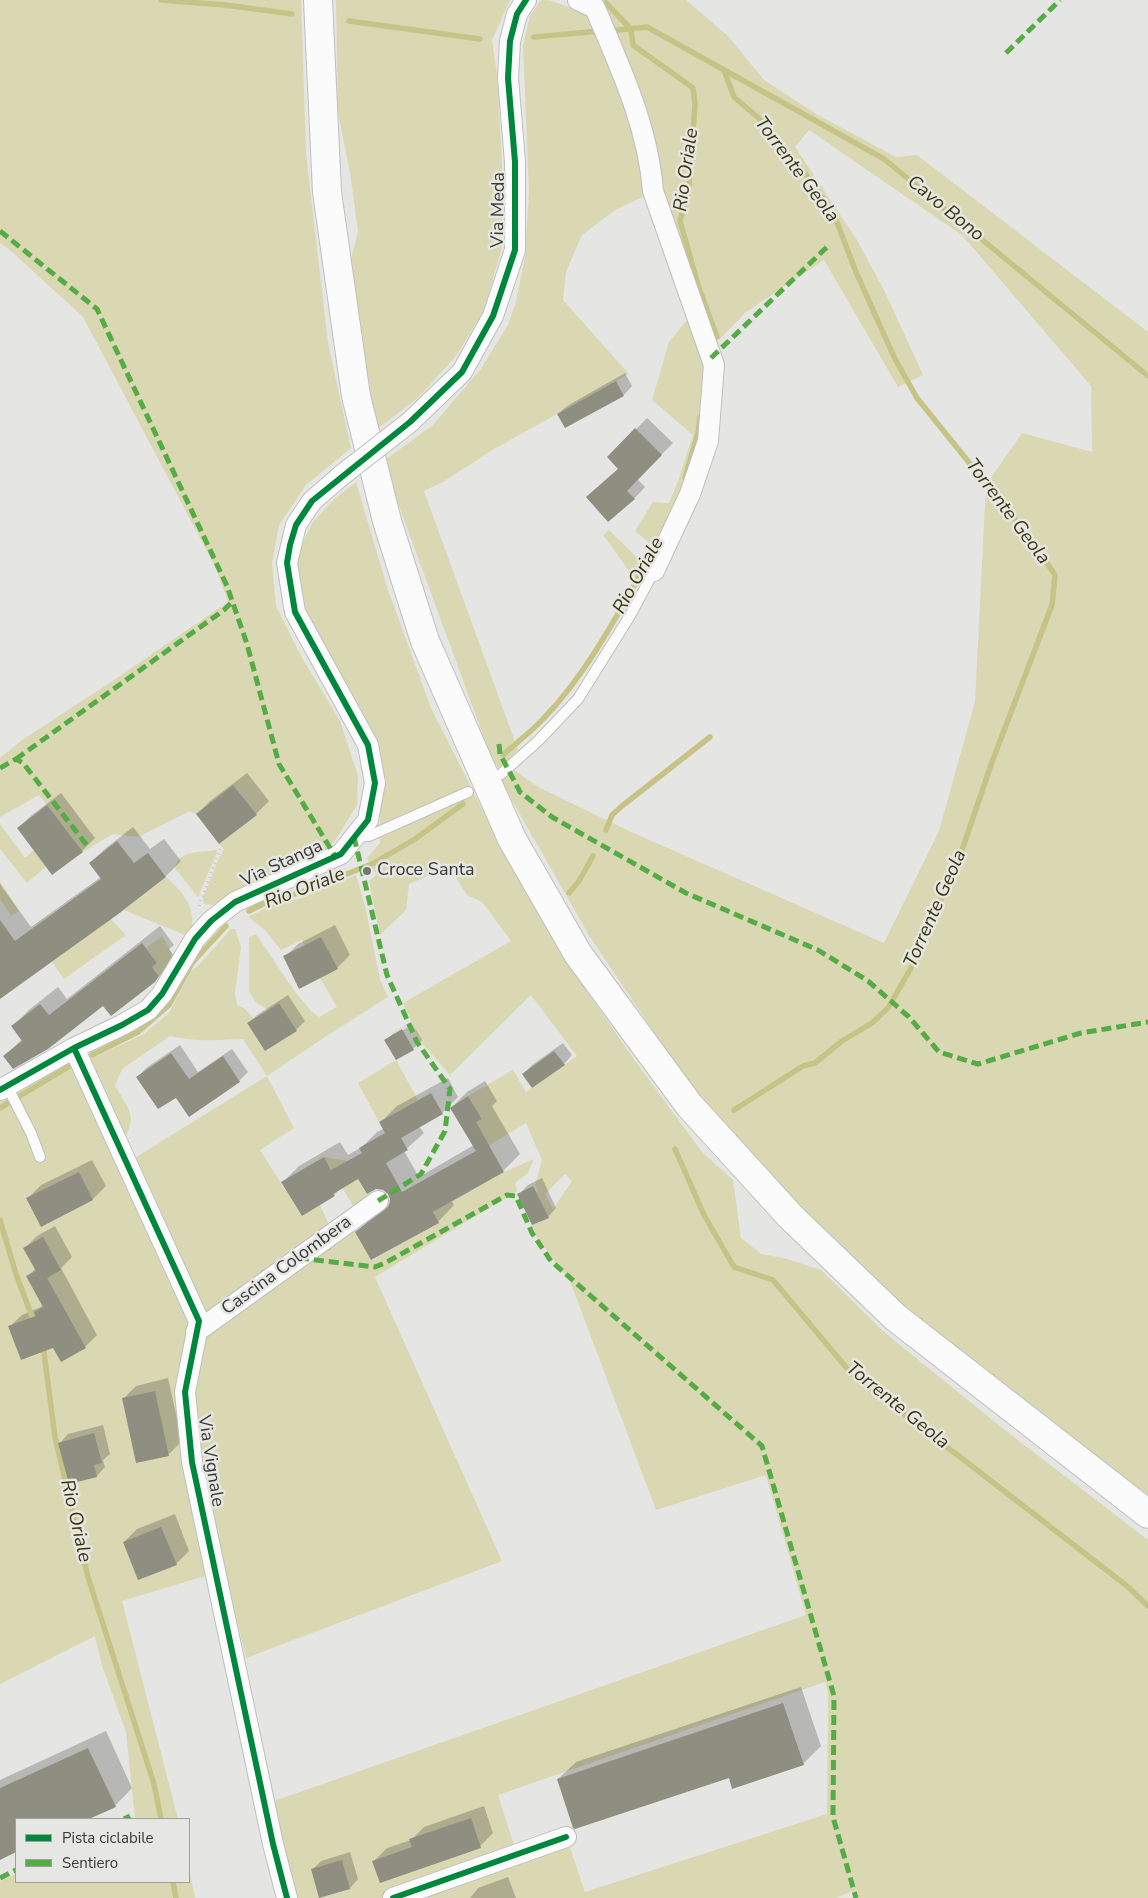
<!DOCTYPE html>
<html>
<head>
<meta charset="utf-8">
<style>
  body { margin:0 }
  #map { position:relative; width:1148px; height:1898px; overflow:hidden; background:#e5e5e3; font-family:"Nunito Sans",sans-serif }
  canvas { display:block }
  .legend { position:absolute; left:15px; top:1818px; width:175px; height:65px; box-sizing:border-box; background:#e6e6e2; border:1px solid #a0a09e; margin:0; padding:6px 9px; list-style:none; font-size:15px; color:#383837 }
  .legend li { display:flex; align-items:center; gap:10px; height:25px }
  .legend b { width:25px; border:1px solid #a0a09e }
</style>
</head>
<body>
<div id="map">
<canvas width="1148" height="1898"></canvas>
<ul class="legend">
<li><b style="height:6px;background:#00873e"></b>Pista ciclabile</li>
<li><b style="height:6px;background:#55ac45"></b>Sentiero</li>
</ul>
</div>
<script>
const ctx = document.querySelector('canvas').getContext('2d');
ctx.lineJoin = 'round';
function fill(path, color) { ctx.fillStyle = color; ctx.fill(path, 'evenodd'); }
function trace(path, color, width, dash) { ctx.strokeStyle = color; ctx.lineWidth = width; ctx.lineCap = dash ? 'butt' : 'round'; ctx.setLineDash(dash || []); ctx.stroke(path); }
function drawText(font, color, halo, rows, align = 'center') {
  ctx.font = font + ' "Nunito Sans",sans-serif'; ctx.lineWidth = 5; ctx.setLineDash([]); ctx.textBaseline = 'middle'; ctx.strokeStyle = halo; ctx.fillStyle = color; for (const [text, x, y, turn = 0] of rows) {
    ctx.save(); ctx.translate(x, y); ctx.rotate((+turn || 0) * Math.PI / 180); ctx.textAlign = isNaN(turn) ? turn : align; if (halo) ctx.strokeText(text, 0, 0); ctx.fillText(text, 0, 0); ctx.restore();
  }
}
const green = new Path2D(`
  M0,0H301L306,153L328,343L351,448L306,485L279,525L272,563L276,606L301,656L340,721L358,776L357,805L336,839L325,851L213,905L204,904L203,898L219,858L224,849L219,844L256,815L233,785L196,814L190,811L138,837L113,834L83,852L39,795L0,817V758L22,740L114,680L228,602L216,568L83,317L11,251L0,243Z
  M336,0H510L492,40L497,75L502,166V247L484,311L456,356L419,397L376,430L350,264L358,231L350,173L338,112Z
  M541,0H548L592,15L599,0H686L728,36L764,80L818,115L896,157L917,155L1148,332V1495L904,1310L802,1214L699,1099L590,937L501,781L514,770L540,788L629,831L884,943L939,831L975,702L986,485L1022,433L1092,452L1091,386L963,236L809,130L795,147L857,240L884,290L923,375L898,387L824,260L745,313L711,348L701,436L692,472L658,550L635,531L653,502L669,503L678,481L693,435L652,400L669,342L691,315L649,194L615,210L582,235L566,272L563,300L629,374L494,449L443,482L424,491L518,750L499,769L491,757L398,503L385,460L433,425L480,370L508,325L516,301L525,257L529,192L523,46L530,16Z
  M356,482L387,587L431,708L508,860L570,967L638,1065L702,1152L733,1180L741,1238L761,1254L784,1258L821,1270L884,1332L1006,1431L1148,1540V1898H854L852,1891L836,1898H298L287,1862L274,1801L806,1615L766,1475L656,1510L570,1281L537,1237L532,1225L548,1218L536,1192L538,1191L535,1185L542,1160L526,1123L488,1146L474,1123L482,1118L468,1096L513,1070L526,1092L577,1056L531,995L450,1075L421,1042L403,1003L511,941L482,902L467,895L449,867L409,884L406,910L380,935L369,881L376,875L367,858L380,843V806L386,780L378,753L300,609L295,570L298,552L313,522L334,499ZM565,1174L572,1181L553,1209L545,1194ZM825,1682L828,1692L827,1814L585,1892L569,1844L518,1858L498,1795Z
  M609,530L649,569L640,586L603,535Z
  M0,824L25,858L34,850L46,867L27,883L0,849Z
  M218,850L198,897L175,868C177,850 203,852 218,850Z
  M356,875L366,910L380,980L388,997L325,1037L267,1076L294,1128L260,1150L302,1216L320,1205L331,1229L207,1318L128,1162L267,1076L243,1039C218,1040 195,1042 170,1036L122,1069L115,1086C130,1111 138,1116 122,1143L84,1062L144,1034L169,1013L191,970L198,966L231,929H235L241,947L235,993L237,1005L244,1008L254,1019L247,1023L265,1051L297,1031L279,1003L268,1010L255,1001L249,991V937L256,934L295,992L311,1011L319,1017L337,1007L320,978L337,969L321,937L304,946L302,940L281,950L265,930L248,917L272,905L301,898Z
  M166,877C184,894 195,905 192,931L185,935L124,910Z
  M0,881L19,911L11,916L0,899Z
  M111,919L126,935L64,979L52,962Z
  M162,936C175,956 175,959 161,978L152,967L157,963L146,948Z
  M63,1060L74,1065L192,1321V1494L205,1576L122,1601L178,1819H135L126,1732L102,1666L95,1636L0,1684V1101Z
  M396,1060L418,1100L379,1122L358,1083Z
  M324,1157L348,1161L369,1199L356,1211Z
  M534,1159L528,1173L515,1183L517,1191L375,1277L502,1561L246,1658L220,1549L193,1420V1389L203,1334L354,1229L372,1260L438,1223L433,1212L504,1172Z
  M189,1869L195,1898H0V1881L16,1874V1882H189Z`);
const shadow = new Path2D(`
  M625,373L632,386L624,395L565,427L558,414L567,406Z
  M647,418L673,443L637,479L645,487L634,499L588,497L619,468L609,457Z
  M247,773L269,801L256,814H197L210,801Z
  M61,793L95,838L82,851L18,828L32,815Z
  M133,827L150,849L164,839L181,861L166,876L116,914L0,998V884L31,927L101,877L90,863L106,848Z
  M335,925L350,955L337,968L285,957L298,944Z
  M160,926L174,945L169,949L176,958L154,982L103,1005L5,1056L22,1039L13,1026L30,1009L58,987L67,999Z
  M288,995L305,1021L296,1030L249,1023L257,1015Z
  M411,1022L422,1040L413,1049L386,1040L395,1032ZM407,1025L408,1027L394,1036V1033Z
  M563,1043L572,1055L564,1064L523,1074L532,1065Z
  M180,1045L198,1072L232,1049L248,1072L239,1081L189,1115L176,1096L138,1077L146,1068Z
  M448,1078L458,1097L442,1113L419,1126L424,1133L404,1151L419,1177L474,1145L451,1108L467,1092L485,1081L497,1101L492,1106L520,1154L503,1171L451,1200L454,1205L438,1222L357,1232L373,1216L390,1203L391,1200L388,1193L384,1189L358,1177L343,1186L334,1195L302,1214L283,1182L299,1166L340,1142L348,1155L362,1147L377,1132L384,1128L381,1122L397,1106Z
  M92,1160L106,1186L93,1199L28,1198L41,1185Z
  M542,1178L556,1208L548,1217L519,1194L528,1185Z
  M55,1226L72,1257L61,1268L97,1335L85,1347L54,1346L9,1327L22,1315L41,1307L43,1305L28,1276L36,1268L25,1248L37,1236Z
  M168,1378L182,1441L169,1454L123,1399L136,1386Z
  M103,1425L110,1454L103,1460L105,1467L97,1476L70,1483L60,1443L68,1434Z
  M175,1514L189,1551L176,1564L124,1542L137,1529Z
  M801,1687L821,1746L803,1764L729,1776L558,1779L576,1762Z
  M106,1731L132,1788L115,1806L86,1819H16V1851L0,1858V1780Z
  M484,1806L493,1833L480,1846L374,1861L387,1848L411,1840L424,1827Z
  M350,1852L358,1879L350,1888L312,1870L321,1861Z
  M508,1877L516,1898H470L478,1888Z`);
const stream = new Path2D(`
  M161,0L225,5L292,14
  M606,3L631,29L633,45L693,88L695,104L689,187L680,221L699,288L717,337
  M349,21L480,39
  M609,31L647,27L884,159L1148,376
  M534,37L600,31
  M724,70L734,97L762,121L806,175L833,212L856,272L895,359L917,398L1030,538L1055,575L1052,605L992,762L961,853L911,968L888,1008L872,1023L842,1041L815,1063L803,1066L734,1110
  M685,478L698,433L700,417
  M503,755C516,743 531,732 543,719C587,674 619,612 650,557
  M606,830L612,815L622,806L710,737
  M569,893L579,881L593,856
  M249,911L261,905L310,889L374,863L415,839L463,804
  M92,1055L138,1032L169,1005L192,963L226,926
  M0,1108L68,1067
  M675,1149L704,1215L734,1267L773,1280L850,1372L1127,1586L1148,1606
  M0,1220L16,1274L34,1322
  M43,1345L55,1437L88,1577L154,1784L161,1819
  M173,1882L176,1898`);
const building = new Path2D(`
  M616,381L624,396L565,428L557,414Z
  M635,428L662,455L627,491L635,499L608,522L586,497L618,469L607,457Z
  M233,785L257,815L219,844L196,814Z
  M47,805L83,852L52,875L17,828Z
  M117,841L134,863L148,853L166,877L117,915L0,999V920L15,941L101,879L89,863Z
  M321,937L338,969L299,989L283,956Z
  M142,943L157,963L152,967L159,976L155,982L111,1016L103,1006L48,1049L13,1069L3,1056L22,1041L11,1026L40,1004L49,1015Z
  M279,1003L297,1031L265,1051L247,1023Z
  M402,1029L414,1050L396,1060L384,1040Z
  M554,1051L565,1065L532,1088L522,1074Z
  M171,1053L189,1079L223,1056L240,1082L189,1117L176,1098L158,1109L136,1077Z
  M431,1093L443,1114L401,1138L408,1150L386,1163L402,1192L476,1151L450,1108L468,1096L482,1119L476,1122L504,1172L433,1212L439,1223L371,1260L355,1232L389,1206L390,1199L388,1194L383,1190L376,1189L367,1194L358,1179L333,1194L335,1196L302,1216L281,1182L324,1157L331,1170L362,1153L359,1148L385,1133L379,1122Z
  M79,1172L93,1200L41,1227L26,1198Z
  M533,1186L549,1218L532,1225L517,1194Z
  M43,1237L61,1270L47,1278L86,1348L61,1362L53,1348L21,1360L8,1326L36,1316L34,1312L43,1307L26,1276L36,1271L23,1248Z
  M155,1391L169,1456L136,1463L122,1398Z
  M94,1433L102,1463L94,1465L97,1477L69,1484L58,1443Z
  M161,1527L177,1565L138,1580L123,1542Z
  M783,1703L804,1765L732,1789L729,1778L575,1829L573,1828L557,1779Z
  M88,1748L116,1807L89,1819H16V1852L0,1860V1788Z
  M471,1818L481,1848L380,1883L372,1861L412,1847L409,1839Z
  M342,1860L350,1889L319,1898L311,1869Z`);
const path = new Path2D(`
  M362,870L369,868
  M199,906L220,849`);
const service = new Path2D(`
  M501,774L538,741L578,699L631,614L654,571
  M356,837L369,836L468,792
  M7,1086L31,1133L40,1157`);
const minor = new Path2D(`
  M578,0L595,8C620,67 648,126 653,191L714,365L708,441L690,494L654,571
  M410,422L462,372L493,316L515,250V162L508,78L510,41L517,14L526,0
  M74,1048L199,1321L185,1392L192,1462L273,1844L287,1898
  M0,1090L74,1048L122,1025L148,1010L162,994L195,939L211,921L235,902L341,854L368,820L375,783L368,745L295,612L287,563L296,525L312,501L342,475
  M196,1332L378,1201
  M393,1898L566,1837`);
const trunk = new Path2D(`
  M318,0L327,192L356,396L387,521L425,641L512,839L578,954L689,1105L790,1216L895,1317L1148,1514`);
const minorBridge = new Path2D(`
  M342,475L410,422`);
const quiet = new Path2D(`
  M1006,53L1060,0
  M0,231L97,309L227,586L247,644L279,764L335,856
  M711,358L827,247
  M499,744L500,754L520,792L552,817L686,893L818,950L868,981L909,1017L939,1052L978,1064L1081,1033L1148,1022
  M16,759L224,610L233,601
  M0,768L16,759L23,763L89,848
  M354,837L387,975L417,1042L450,1089L445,1131L421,1174L378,1201
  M299,1258L375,1267L385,1263L507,1195L516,1196L532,1233L551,1261L762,1446L834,1696L833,1817L856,1898
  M124,1819L130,1816
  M0,1878L16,1870`);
const cycleway = new Path2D(`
  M74,1048L199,1321L185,1392L192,1462L273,1844L287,1898
  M0,1090L74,1048L122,1025L148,1010L162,994L195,939L211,921L235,902L341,854L368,820L375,783L368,745L295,612L287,563L290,545L296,525L312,501L410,422L462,372L493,316L515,250V162L508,78L510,41L517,14L526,0
  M393,1898L566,1837`);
const markers = [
  [367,871,5,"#757573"]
];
const streetNames = [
  ["Via Meda",499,210,-89],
  ["Via Stanga",282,864,-25],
  ["Cascina Colombera",287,1266,-36],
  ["Via Vignale",210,1461,81]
];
const poiNames = [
  ["Croce Santa",377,871]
];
const waterNames = [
  ["Rio Oriale",687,170,-82],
  ["Torrente Geola",796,170,53],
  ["Cavo Bono",945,209,39],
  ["Torrente Geola",1007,512,53],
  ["Rio Oriale",639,576,-61],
  ["Rio Oriale",305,889,-21],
  ["Torrente Geola",936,909,-66],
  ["Torrente Geola",897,1406,39],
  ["Rio Oriale",75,1521,77]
];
fill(green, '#dad8b2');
fill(shadow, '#0003');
trace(stream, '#c6c386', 5.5);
fill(building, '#8f8f81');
trace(service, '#bfbfbd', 12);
trace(minor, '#bfbfbd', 22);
trace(trunk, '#bfbfbd', 30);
trace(path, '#c5c5c4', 3, [1, 4]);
trace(service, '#fbfbfb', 10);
trace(minor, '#fbfbfb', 20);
trace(trunk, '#fbfbfb', 28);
trace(minorBridge, '#bfbfbd', 22, []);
trace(minorBridge, '#fbfbfb', 20);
trace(quiet, '#55ac45', 5, [10, 5]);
trace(cycleway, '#00873e', 6);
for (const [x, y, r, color] of markers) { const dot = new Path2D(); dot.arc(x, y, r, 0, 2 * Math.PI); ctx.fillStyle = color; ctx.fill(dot); trace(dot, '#e6e6e2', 2); }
drawText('18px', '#383837', '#e6e6e2', streetNames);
drawText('18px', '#383837', '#e6e6e2', poiNames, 'left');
drawText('italic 19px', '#383610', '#e6e6e2', waterNames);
</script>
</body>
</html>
